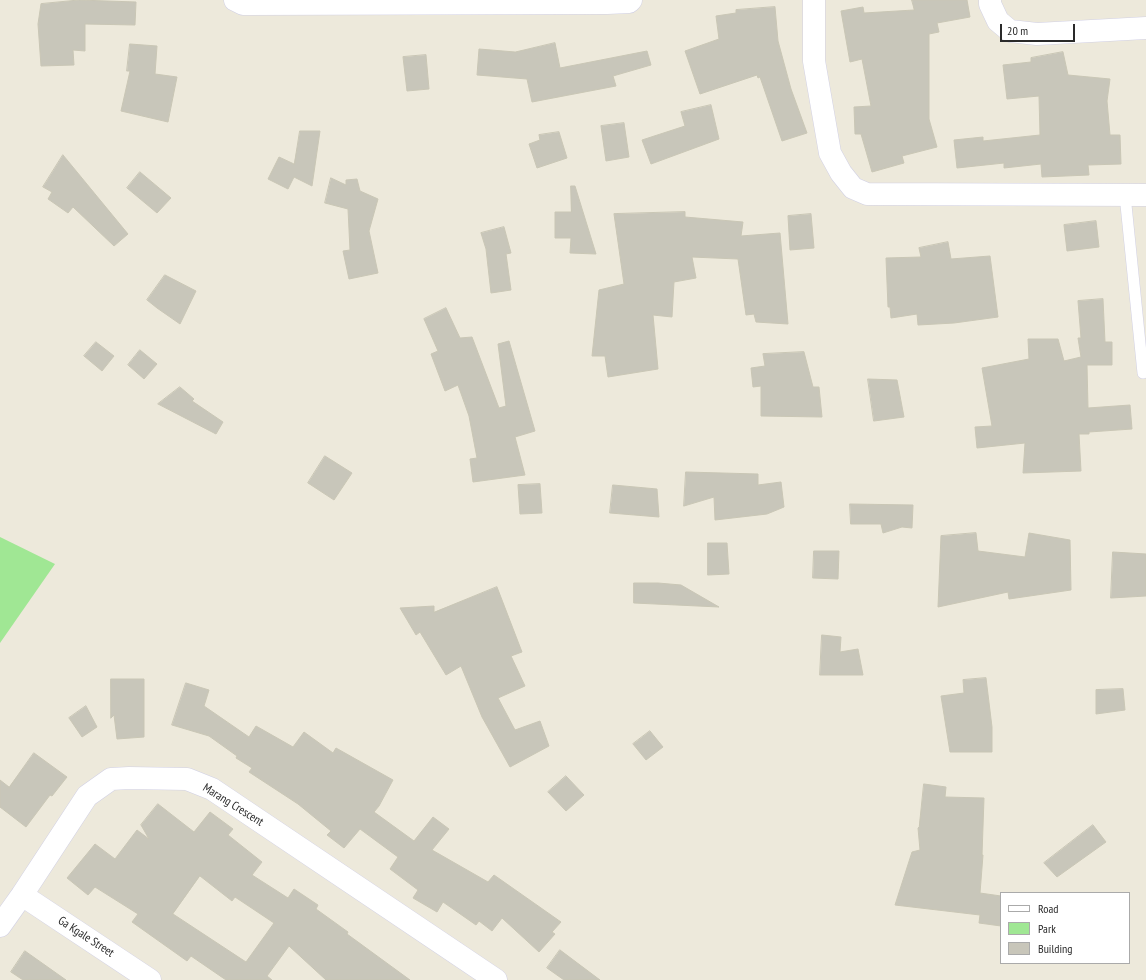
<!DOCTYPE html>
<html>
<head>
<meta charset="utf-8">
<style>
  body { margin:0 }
  #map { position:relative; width:1146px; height:980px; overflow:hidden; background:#ede9db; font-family:"PT Sans Narrow",sans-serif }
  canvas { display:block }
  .legend { position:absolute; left:1000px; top:892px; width:130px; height:72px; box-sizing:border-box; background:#fff; border:1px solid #aaa; margin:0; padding:5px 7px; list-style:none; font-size:12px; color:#2a2a2a }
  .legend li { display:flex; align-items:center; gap:8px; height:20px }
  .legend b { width:20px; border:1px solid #aaa }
  .scale { position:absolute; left:1000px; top:24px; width:75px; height:18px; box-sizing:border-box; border:2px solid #2a2a2a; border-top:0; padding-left:5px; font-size:12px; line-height:14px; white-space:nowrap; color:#2a2a2a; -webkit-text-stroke:3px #fff; paint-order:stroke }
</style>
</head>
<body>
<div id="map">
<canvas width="1146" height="980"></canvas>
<ul class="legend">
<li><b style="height:5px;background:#fff"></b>Road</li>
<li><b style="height:11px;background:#a0e794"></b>Park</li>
<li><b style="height:11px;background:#c8c6ba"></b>Building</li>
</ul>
<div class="scale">20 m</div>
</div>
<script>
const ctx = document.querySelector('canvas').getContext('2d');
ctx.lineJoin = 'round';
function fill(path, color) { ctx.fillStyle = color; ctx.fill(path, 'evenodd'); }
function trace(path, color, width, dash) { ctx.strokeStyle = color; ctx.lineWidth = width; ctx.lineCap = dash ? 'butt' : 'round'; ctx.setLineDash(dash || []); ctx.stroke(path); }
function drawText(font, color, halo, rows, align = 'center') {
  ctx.font = font + ' "PT Sans Narrow",sans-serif'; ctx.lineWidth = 3; ctx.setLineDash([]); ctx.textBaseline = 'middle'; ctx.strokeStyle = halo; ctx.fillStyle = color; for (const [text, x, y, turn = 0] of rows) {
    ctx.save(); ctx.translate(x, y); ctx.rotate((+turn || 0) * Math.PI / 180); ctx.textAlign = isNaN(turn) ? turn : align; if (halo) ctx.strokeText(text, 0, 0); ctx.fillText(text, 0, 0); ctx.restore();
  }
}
const green = new Path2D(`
  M0,537L55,564L0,643Z`);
const building = new Path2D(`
  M79,0L136,2L135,25L85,24V51L73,50L74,65L41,66L38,24L41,4Z
  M912,0H967L970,17L937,23L939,32L929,34V119L937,147L902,156L904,163L872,172L861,134H855L854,107L871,106L862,59L850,62L841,11L863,7L864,13L914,10Z
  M775,7L778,41L791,89L807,133L782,141L760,77L758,78L757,75L700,94L685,51L719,39L716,16L736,13V10Z
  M555,43L560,68L647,51L651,65L613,76L616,86L532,102L527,79L477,75L479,49L515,52Z
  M130,44L157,46L155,74L177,77L168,122L121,111L130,71H127Z
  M1063,52L1068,75L1110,79L1107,101L1110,135H1120L1121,164L1088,165L1089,175L1042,177L1041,164L1004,168V163L957,168L954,140L983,137V141L1040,135L1039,96L1007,99L1003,65L1031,62V58Z
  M426,55L429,89L407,91L403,57Z
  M711,105L719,139L651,164L642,140L685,126L681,112Z
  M624,123L629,157L606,161L601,126Z
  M300,131H320L312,186L294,177L288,189L268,179L279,157L294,164Z
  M559,132L567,158L537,168L529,144L540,140L539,135Z
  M63,155L128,234L114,246L73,207L68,213L48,199L52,192L43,187Z
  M140,172L171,198L157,213L127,188Z
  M331,178L346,185V180L357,179L360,191L378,199L369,231L378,273L349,279L343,251L350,250L348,209L325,203Z
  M571,186H575L596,254L570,253L571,238H555V212H571Z
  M685,212V217L743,222L741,236L780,233L788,324L756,322L754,314L746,315L738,259L692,257L696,278L674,282L672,317L653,315L658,369L608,377L605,356H592L599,290L624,284L614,214Z
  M811,214L814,248L790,250L788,216Z
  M1096,221L1099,247L1067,251L1064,225Z
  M504,227L511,253L506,254L511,290L491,293L486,249L481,233Z
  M948,242L951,259L990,256L998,317L954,323L918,325L917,314L891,318L890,307H888L886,258L921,257L919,248Z
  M165,275L196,291L180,324L157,308L147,300Z
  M1103,299L1105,342H1112V365H1087L1088,408L1130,405L1132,429L1089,432V434H1079L1081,471L1023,473L1025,443L977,448L975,427L992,426L982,368L1029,359L1028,339H1058L1064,361L1081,357L1078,338H1081L1078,301Z
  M446,308L460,338L472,337L499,408L506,406L498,344L509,341L535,431L515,437L525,475L473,482L470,459L477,458L469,416L458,385L445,391L431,354L438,351L424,319Z
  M96,342L114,356L102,371L84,356Z
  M140,350L157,364L144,379L128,365Z
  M804,352L813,387H819L822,417L761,416V386L753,387L751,368L765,366L763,354Z
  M868,379L897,380L904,417L874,421Z
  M180,387L194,399L192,401L223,422L216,434L158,404Z
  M325,456L352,473L334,500L308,483Z
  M686,472L758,474V485L781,482L784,507L767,514L715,520L714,497L684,506Z
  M540,484L542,513L520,514L518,485Z
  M613,485L657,489L659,517L610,513Z
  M850,504L913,505L912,528L902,527L883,533L881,524H851Z
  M976,533L978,551L1025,557L1029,533L1070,540L1071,590L1009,599L1008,592L938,607L941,536Z
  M708,543H727L729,574L708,575Z
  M814,551H839L838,579L813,578Z
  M1113,552L1146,554V596L1111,598Z
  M634,583H658L681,585L719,607L634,603Z
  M497,587L522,652L511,656L525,686L498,698L515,730L540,721L549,746L510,767L482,717L461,666L446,675L420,632L416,635L400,608L434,606V612Z
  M822,635L841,637L840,652L858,649L863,675H820Z
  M986,678L992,727V752H950L941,696L964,693L963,680Z
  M111,679H144V737L117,739L114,715L111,718Z
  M186,683L209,690L204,706L249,737L256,726L293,747L304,732L333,753L336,748L393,780L379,806L374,812L414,841L433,817L449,829L432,850L488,882L494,875L561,922L552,932L555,934L539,952L502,918L492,931L479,921L476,925L443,902L437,912L413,898L418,890L390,869L398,857L360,829L344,848L327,835L331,831L298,804L249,772L252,768L236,758L237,756L209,736L172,725Z
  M1123,689L1125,710L1096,714V690Z
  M86,706L97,727L82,737L69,718Z
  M650,731L663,747L646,760L633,744Z
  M34,753L67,777L52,796L50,795L26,827L0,807V780L9,787Z
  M566,776L584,795L566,811L548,792Z
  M924,784L946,787L945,797L984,798L982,855H983L980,893L1001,896V926L979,923L980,915L895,905L912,852L920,850L918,828L919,827Z
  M158,804L194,832L210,812L233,829L228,835L262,862L252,875L288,898L294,889L318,905L316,909L348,932L347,934L410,980H326L289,946L267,976L272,980H226L191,956L187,961L132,922L138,914L95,887L88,895L67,878L95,844L115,859L137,830L149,839L141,825ZM200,876L232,901L235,897L274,923L246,962L173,914Z
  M1093,825L1106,842L1057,877L1044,863Z
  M560,950L600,980H564L547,968Z
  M25,951L66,980H23L11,972Z`);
const service = new Path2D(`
  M1125,195L1143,373`);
const minor = new Path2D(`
  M235,0L243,4L607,3L629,2L631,0
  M814,0V61L830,153L841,173L853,188L867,194L1146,195
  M990,0V4L998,21L1010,31L1037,34L1146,28
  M22,895L150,980
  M0,926L22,895L87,796L111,779L129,778L187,779L212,789L496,980`);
const streetNames = [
  ["Marang Crescent",233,805,32],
  ["Ga Kgale Street",86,937,33]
];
fill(green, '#a0e794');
fill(building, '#c8c6ba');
trace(building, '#c9c6b5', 1);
trace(service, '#d1d0e4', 12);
trace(minor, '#d1d0e4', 23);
trace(service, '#fff', 11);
trace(minor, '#fff', 22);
drawText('12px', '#2a2a2a', '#fff', streetNames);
</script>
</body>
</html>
